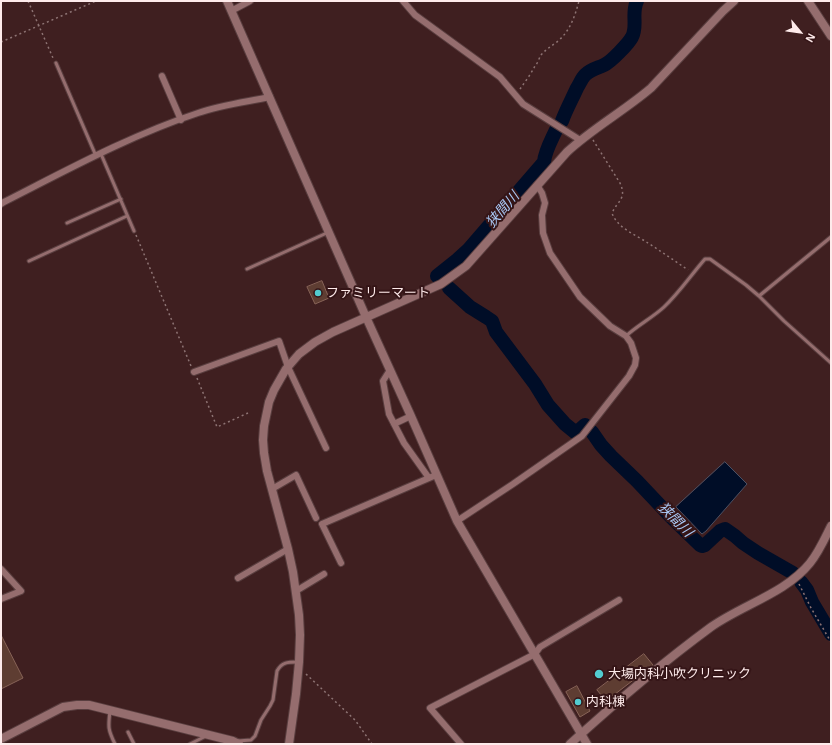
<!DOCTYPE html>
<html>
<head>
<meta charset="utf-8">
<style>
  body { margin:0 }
  #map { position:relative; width:832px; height:745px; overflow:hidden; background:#3f1f20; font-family:Arial,sans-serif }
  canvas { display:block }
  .frame { position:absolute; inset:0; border:2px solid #feebeb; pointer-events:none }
  .north { position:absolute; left:780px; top:12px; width:40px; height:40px; -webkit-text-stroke:3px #351517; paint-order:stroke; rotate:119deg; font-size:11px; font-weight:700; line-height:16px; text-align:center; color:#feebeb }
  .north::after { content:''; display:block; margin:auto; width:14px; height:18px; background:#feebeb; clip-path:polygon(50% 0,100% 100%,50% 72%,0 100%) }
</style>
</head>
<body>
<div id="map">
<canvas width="832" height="745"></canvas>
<div class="frame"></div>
<div class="north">N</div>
</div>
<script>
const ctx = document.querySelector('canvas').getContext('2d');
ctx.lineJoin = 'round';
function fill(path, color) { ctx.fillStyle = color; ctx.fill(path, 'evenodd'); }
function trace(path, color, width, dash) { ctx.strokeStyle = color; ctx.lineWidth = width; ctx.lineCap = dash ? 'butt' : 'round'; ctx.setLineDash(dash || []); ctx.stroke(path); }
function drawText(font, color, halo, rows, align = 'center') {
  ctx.font = font + ' Arial,"Noto Sans JP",sans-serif'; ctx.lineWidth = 4; ctx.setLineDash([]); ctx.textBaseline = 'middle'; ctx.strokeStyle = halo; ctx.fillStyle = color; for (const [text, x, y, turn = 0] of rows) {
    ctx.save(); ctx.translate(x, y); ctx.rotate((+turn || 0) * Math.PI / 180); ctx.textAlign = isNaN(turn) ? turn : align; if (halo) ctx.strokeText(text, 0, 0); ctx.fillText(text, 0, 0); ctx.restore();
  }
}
const water = new Path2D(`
  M725,462L747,484L706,531L702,534L676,507Z`);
const river = new Path2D(`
  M562,121C566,110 572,99 577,88C580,83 582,78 585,75C591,69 598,68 604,65C611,62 629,43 632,37C638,26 631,13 637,1
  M439,278L437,276L457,260L468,250L544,162C545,151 551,141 556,130
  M449,288L470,307L486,317L492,321L496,332L535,384L548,405L565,424L576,433L585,425L586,426
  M592,432L601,445L611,456L637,481L671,517L700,545L702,546L705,545L720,531L725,529L735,536L743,543L758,553L793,573
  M801,582L807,590L812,602L831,634`);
const building = new Path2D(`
  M322,281L329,298L315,304L307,287Z
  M1,635L23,678L1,689Z
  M644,654L653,665L606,701L597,690Z
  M577,686L590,711L580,717L566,692Z`);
const path = new Path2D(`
  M28,1L53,58
  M1,42L96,1
  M520,89C525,82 531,74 535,66C538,63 539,58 541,55C546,49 552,46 558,41C570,31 575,16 579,1
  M593,140L620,183C627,199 618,200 612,213C617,228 636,235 648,243C662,252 675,261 688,270
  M136,235L191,366
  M197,378L217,427L248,413
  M799,584L811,608L831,642
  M306,674L355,720L372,744`);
const service = new Path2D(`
  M56,63L96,156
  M101,154L134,231
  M67,223L121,199
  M29,261L127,216
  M247,269L329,232
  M759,296L831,237
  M626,336C638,325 652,318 664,307C679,293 691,275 705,259H710L746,285L759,296L784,321L831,363
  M110,711C108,727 108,730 115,744
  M128,732L134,744
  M238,741L251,740L255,736L261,720L270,706L273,700L277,671C282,662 288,662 297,662
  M190,744L206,736`);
const minor = new Path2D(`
  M403,1L415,15L500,77L523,104L580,140
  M231,11L250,1
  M162,76L181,120
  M1,204L4,202C67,170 131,135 198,113C221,105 246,102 270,97
  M390,370L383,381L389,414L404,443L429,478
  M194,372L279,341L288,367L326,448
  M394,424L411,416
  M272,489L296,475L316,518
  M457,521L513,484L582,436L629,376L635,365L636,358L631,343L626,336L610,326L580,297L550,253L543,233L542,215L545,203L542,193L537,185
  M341,563L322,524L436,475
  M1,569L21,591L1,599
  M238,578L288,549
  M296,591L324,574
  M461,744L430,708L535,654L540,647L619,600`);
const tertiary = new Path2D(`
  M227,1L366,317L410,414L457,521L587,744
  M808,1L831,36
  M1,739L63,707L77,705H89L233,741L239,744
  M289,744L296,694L299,662L300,635L299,615L293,572L288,549L267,471L264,453L263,440L264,426L269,402L274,390L286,369L299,354L315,342L333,332L441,284L466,266L567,152C593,128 624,111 651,88L723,11L734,1
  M570,744C615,703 662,663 711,627C742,605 786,593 810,563C819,552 825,538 831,526`);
const markers = [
  [318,293,4,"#52ccd0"],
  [599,674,5,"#52ccd0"],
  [578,702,4,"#52ccd0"]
];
const poiNames = [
  ["ファミリーマート",326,293],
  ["大場内科小吹クリニック",608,674],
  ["内科棟",586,702]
];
const waterNames = [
  ["狭間川",503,210,-49],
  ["狭間川",675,520,45]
];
fill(water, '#000d27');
trace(water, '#4c5062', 1);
trace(river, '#000d27', 14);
fill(building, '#5e3d32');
trace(building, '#876357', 1);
trace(service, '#593e3f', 5);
trace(minor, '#593e3f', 8);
trace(tertiary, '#593e3f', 10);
trace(path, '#8d7373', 1.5, [2, 3]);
trace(service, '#956d6e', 3);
trace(minor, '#956d6e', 6);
trace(tertiary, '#956d6e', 8);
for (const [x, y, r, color] of markers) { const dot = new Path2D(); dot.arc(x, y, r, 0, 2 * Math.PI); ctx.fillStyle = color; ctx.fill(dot); trace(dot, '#351517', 1.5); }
drawText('13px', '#feebeb', '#351517', poiNames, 'left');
drawText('italic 14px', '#a9c8f5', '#351517', waterNames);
</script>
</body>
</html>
